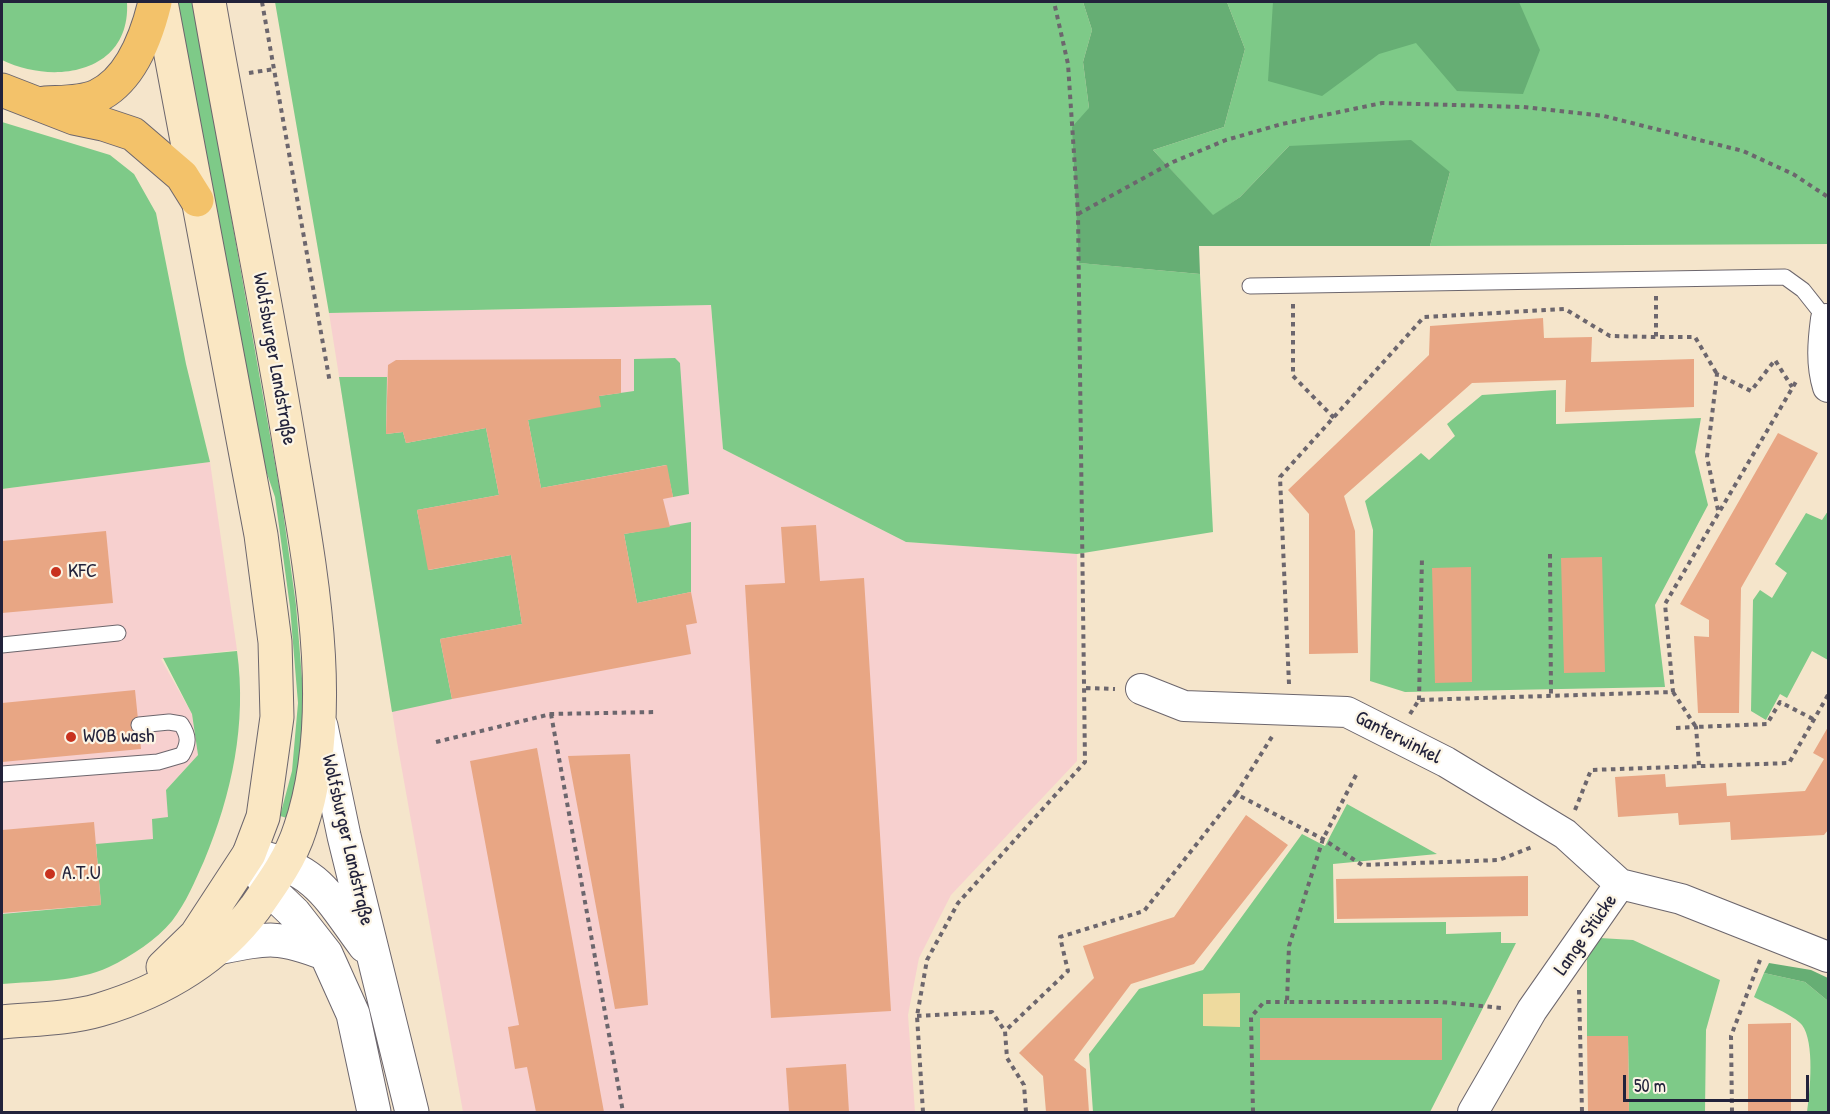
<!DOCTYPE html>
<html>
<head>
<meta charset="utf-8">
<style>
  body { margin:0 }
  #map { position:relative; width:1830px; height:1114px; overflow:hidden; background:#f5e5cb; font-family:"Patrick Hand",sans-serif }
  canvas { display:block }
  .frame { position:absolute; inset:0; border:3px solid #22223b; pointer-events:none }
  .scale { position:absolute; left:1623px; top:1075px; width:186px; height:27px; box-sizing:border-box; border:3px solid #22223b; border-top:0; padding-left:8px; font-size:18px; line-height:21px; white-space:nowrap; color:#22223b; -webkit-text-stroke:4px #fcf5e5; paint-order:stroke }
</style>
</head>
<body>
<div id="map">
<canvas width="1830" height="1114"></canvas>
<div class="frame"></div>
<div class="scale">50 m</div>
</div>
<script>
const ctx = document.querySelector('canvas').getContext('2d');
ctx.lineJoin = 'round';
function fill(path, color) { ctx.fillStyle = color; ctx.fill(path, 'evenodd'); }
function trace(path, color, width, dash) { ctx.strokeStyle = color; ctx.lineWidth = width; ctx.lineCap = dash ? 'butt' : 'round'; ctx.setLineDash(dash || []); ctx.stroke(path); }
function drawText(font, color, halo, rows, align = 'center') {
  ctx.font = font + ' "Patrick Hand",sans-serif'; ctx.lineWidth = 4.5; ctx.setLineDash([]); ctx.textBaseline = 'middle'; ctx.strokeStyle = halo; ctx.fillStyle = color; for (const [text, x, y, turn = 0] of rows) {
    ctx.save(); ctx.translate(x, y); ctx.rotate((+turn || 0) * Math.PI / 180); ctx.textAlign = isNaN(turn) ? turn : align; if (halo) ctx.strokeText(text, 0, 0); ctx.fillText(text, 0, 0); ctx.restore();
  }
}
const built = new Path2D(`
  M711,305L723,449L906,542L1077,554V761L951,895L919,958L908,1015L915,1112H463L397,742L329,313Z
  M210,462L237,650L161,659L192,714L198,755L166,790L169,818L101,905L2,914V489Z`);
const green = new Path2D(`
  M2,2H127C131,74 53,85 2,60Z
  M175,2H193L281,497L296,605L304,703L303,740L298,773L287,818L280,816L292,771L298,703L290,607L275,497L262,459Z
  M275,2H1083L1092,30L1083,62L1089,108L1080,263L1200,274L1213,532L1077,554L906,542L723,449L711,305L329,313Z
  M1227,2H1828V244L1430,246L1450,172L1289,146L1240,197L1213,216L1153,150L1224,127L1245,49Z
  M2,122L110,155L134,174L156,213L186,364L210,462L2,489Z
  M675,358L680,363L689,494L673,497L666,465L541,488L528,420L599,396L634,391V359Z
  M339,377H387L386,434L403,432L406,443L486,428L499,495L417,510L429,570L511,555L522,624L440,639L452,699L392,712Z
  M1556,390V424L1701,418L1695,452L1708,505L1655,605L1665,687L1405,692L1370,681L1373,530L1365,501L1421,453L1429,460L1455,436L1447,424L1482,395Z
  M1828,511V660L1812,651L1787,698L1780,694L1766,720L1751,711L1753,600L1760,590L1772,598L1787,573L1775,564L1806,513L1822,520Z
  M691,522V592L637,603L624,534Z
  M237,651C247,724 232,794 204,861C195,881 186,903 172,921C156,940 132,956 109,967C76,982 38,981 2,984V914L101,905L96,844L153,839L152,819L168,817L166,790L198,755L192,714L163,658Z
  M1347,804L1437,854L1333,864L1334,923L1446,922V934L1501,932V943H1516L1430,1112H1093L1089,1054L1139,989L1203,970L1302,834L1325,846ZM1260,1018H1442L1260,1059Z
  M1600,938L1633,940L1720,980L1706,1030L1705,1112H1629L1628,1036H1587V954Z
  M1764,973L1805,982L1828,1001V1112H1807C1810,1092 1815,1042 1802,1025C1795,1016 1765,1003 1754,997Z`);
const forest = new Path2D(`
  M1083,2H1227L1245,49L1224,127L1153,150L1213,215L1240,197L1289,146L1411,140L1450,172L1430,246H1199L1200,274L1079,263L1072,127L1089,108L1083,62L1092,30Z
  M1273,2H1519L1540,50L1523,94L1457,91L1416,43L1379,54L1322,96L1268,81Z
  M1769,963L1811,970L1828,978V1001L1805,982L1764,973Z`);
const sand = new Path2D(`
  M1240,993V1027L1203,1026V994Z`);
const building = new Path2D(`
  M1543,318L1544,338L1592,337L1591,362L1694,359V407L1565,412L1566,380L1472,383L1344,496L1355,531L1358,653L1309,654V514L1288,490L1429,355L1430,326Z
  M621,359V393L599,396L601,407L528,420L541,488L667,465L673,497L663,499L670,527L624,534L637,603L691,592L697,623L686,625L691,654L452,699L440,639L522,624L511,555L428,570L417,510L499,495L486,428L406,443L403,432L386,434L388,365L396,360Z
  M1778,433L1818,453L1741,588L1739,713H1698L1694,636L1709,637V620L1680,604Z
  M816,525L820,581L864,578L891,1011L771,1018L745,585L785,583L781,527Z
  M106,531L113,603L2,613V541Z
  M1602,557L1605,672L1564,673L1561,558Z
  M1471,567L1472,682L1435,683L1432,568Z
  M135,690L141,749L2,762V703Z
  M1828,727V830L1824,835L1731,840L1730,822L1679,825L1678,813L1618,817L1615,777L1665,774L1666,787L1726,783L1727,796L1805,791L1824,759L1813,753Z
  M537,748L574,949L604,1112H536L527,1067L515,1069L508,1027L519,1025L470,761Z
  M630,754L648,1005L615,1009L568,756Z
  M1246,815L1288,845L1194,964L1131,984L1074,1060L1086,1069L1089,1112H1046L1043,1076L1019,1053L1094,978L1083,946L1174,917Z
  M94,822L101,905L2,913V830Z
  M1528,876V916L1337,919L1336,879Z
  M1260,1018H1442V1060H1260Z
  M1791,1023V1112H1748V1024Z
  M1587,1036H1628L1629,1112H1588Z
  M846,1064L849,1112H789L786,1068Z`);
const path = new Path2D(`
  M262,2L330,383
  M249,73L274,69
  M1078,214L1173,162L1226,140L1282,124L1382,103L1523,107L1604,116L1743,151L1793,174L1828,197
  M1656,296V337H1695L1717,374
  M1293,304V376L1334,418
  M1718,510L1707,457L1717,374L1751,391L1775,360L1792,387
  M1550,554L1551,697
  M1289,684L1280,477L1424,317L1565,309L1610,336L1656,337
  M1086,688L1115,689
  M1673,692L1696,727L1767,724L1780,702L1813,719
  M1419,700L1422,557
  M551,714L623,1112
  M1410,714L1419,700L1673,692L1665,604L1797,380
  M1676,728L1696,727L1699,765
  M436,742L551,714L656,712
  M1356,775L1323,839L1289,946L1287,1002H1441L1502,1008
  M1236,794L1273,735
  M1575,810L1591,770L1789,763L1828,695
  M1579,990L1582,1112
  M917,1016L992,1012L1005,1031
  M923,1112L917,1016L927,960L958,903L1085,762L1078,214L1068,64L1054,2
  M1026,1112L1024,1085L1007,1058L1005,1031L1068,971L1060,937L1144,911L1236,794L1323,839L1362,865L1499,860L1532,847
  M1253,1112L1251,1017L1264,1002H1287
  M1732,1112L1731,1036L1760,960`);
const service = new Path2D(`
  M1250,286L1785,277L1803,290L1826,319
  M2,645L118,633
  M2,774L158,762L182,755C189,743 189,736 181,724L169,722L139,725`);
const minor = new Path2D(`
  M1826,319C1823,342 1821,364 1828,387
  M1141,689L1184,706L1347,712L1446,762L1565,834L1620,884
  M1473,1112L1532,1010L1620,884L1681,899L1828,957`);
const tertiary = new Path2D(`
  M321,726L344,836L412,1112
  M249,854L269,889L294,913L326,954L353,1014L374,1112
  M257,856C319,870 329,898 365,946
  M218,948C267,938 279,935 326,954`);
const secondary = new Path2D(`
  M161,2L261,535L275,642L277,717L263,817L249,854L196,935L163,967
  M2,1022C33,1019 68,1019 99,1010C160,992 216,960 255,908C272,884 291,858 300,829C341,709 308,558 288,435C264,290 234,146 209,2`);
const motorway = new Path2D(`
  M2,90L74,118L103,124L133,134L182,176L197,200
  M45,103C62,102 82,103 97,96C131,80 147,35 155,2`);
const markers = [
  [56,572,6,"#c8321e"],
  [71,737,6,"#c8321e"],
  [50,874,6,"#c8321e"]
];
const streetNames = [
  ["Wolfsburger Landstraße",274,359,80],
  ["Ganterwinkel",1398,738,27],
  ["Wolfsburger Landstraße",347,840,77],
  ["Lange Stücke",1586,935,-55]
];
const poiNames = [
  ["KFC",68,572],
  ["WOB wash",83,737],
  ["A.T.U",62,874]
];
fill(built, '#f7d0cf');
fill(green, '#7eca88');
fill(forest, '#66ae74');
fill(sand, '#eeda9e');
fill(building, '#e8a684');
trace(service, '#6c666d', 17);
trace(minor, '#6c666d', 32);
trace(tertiary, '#6c666d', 35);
trace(secondary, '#6c666d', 35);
trace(motorway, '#6c666d', 35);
trace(path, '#6c666d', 4, [4.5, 4.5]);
trace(service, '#fff', 15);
trace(minor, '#fff', 30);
trace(tertiary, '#fff', 33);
trace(secondary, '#fae7c3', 33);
trace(motorway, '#f3c26a', 33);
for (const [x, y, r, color] of markers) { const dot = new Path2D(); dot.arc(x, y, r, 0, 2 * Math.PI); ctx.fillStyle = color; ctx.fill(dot); trace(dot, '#fcf5e5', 2); }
drawText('20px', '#22223b', '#fcf5e5', streetNames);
drawText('20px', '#22223b', '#fcf5e5', poiNames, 'left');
</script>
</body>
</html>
